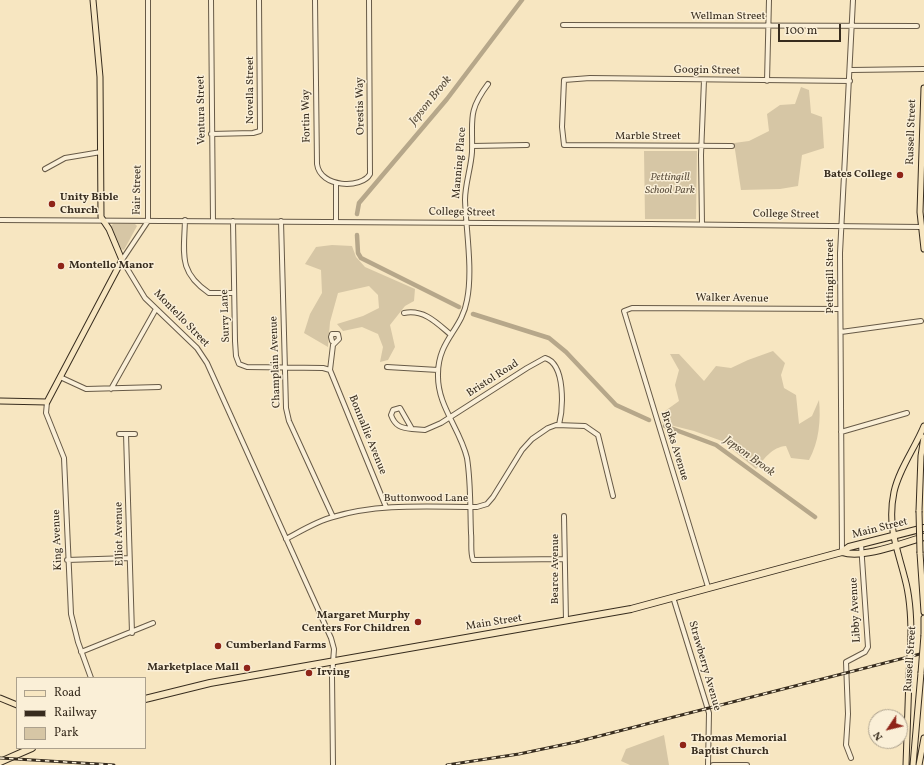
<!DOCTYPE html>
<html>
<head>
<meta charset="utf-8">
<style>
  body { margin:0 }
  #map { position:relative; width:924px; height:765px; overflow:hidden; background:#f7e6c1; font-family:Vollkorn,serif }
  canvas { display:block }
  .legend { position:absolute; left:16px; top:677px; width:130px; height:72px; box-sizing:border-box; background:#faefd7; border:1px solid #aca18d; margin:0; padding:5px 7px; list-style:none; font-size:12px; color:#372c1e }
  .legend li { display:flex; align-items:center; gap:8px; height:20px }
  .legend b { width:20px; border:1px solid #aca18d }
  .north { position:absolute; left:868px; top:709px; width:40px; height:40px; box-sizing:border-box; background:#faefd7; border:1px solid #aca18d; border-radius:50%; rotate:235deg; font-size:11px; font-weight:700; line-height:16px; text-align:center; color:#372c1e }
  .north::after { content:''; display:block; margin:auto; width:14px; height:18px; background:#8f2418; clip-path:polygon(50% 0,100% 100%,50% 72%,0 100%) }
  .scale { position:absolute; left:778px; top:24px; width:63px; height:18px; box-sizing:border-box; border:2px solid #372c1e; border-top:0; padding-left:5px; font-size:12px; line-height:14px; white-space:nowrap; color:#372c1e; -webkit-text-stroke:3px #faefd7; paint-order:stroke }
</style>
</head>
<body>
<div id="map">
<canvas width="924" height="765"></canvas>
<ul class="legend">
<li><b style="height:5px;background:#f7e6c1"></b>Road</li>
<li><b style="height:5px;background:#372c1e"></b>Railway</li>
<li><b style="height:11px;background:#d6c6a5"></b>Park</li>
</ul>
<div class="north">N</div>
<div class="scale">100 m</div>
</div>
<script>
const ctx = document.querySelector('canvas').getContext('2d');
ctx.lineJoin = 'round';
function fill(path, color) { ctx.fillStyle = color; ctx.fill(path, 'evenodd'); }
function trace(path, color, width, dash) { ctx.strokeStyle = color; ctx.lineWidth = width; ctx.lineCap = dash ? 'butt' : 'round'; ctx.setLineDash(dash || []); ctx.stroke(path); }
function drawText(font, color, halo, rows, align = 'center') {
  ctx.font = font + ' Vollkorn,serif'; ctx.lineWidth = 3; ctx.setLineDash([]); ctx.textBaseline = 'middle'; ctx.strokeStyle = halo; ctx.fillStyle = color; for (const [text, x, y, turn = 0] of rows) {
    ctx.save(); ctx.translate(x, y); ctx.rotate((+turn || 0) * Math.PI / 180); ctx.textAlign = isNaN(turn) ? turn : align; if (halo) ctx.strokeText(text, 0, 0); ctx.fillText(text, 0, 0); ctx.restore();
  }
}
const green = new Path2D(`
  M801,87L809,90L811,113L822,117L824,148L802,155L798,186L780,189L741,190L734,143L749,141L769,131L767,114L780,105L795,104Z
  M644,151H697L696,219H645Z
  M113,224H135L137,226L124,250L121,249L112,229L111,226Z
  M332,245L352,246L356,257L365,267L415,289L414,301L405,306L390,325L395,347L388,360L380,362L383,347L378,334L362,327L343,331L337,324L363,316L379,308L378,295L369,286L338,293L330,322L328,347L304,333L310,314L322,293L321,270L305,264L316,247Z
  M773,351L785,363L781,375L784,388L796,395L799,424L812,416L819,400C821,420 819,442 809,460L791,458L786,446C772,447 764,459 756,469L722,441L694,431L662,423L665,411L679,401L675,385L679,370L670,354H679L704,381L716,366L731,368L748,360Z
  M664,735L669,765H630L621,761L626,749Z`);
const canal = new Path2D(`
  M357,214L359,203L447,99L522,0
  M357,235L358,253L361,258L459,307
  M473,314L549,338L566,352L616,405L649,420
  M665,426L716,445L815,517`);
const minor = new Path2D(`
  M148,0V221L122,260L145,298L197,348L207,363L331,638L334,649L332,676L333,765
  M211,0L213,221
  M315,0L317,164C320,188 362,189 370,174L369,0
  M563,25L917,26
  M851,70L924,69
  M767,81L769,0
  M488,84C467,112 473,120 472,152C471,168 465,184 465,200C466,230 473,270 467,300C462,330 438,340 438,374C437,406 460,428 467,458C471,483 470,509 471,533C472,542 470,552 473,560L564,559
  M211,134L253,133L260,131L259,0
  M472,146L527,145
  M732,146L564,145L562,127L564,80L590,78L850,81
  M45,169L65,158L101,152
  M336,183V221
  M0,220L650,224L921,227
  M185,220C184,254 178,272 209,293H234
  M233,221L235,341L236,356L239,364L247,367L323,368L330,370
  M281,221L286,408L289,421L333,517
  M702,224L701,155L704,80
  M404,313C424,309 437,323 451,335
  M841,332L921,321
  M387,367L438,370
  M330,370L386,507
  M330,370L333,345L339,339L338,334H332L331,337L332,341
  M60,377L86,389L159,387
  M111,389L156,309
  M47,402L46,413L64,458L71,614L78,642L91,678
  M412,429C401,428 395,426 391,415L393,410L400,408L412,429L425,430L441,423L527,368L545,358C566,364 563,409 559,425
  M841,432L907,413
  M119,434H135
  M126,434L132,633
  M564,516L566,621
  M286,539C301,531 317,521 333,517C380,503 429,507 477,507L487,504L493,497L522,450L532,439L548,428L556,425L585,426L598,435L613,496
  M842,552L840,253L853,0
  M67,560L129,558
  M708,587L624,311L632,308L840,309
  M673,597L709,713L708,765
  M81,652L153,623
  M851,758L846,745L848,714L846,662L865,652L868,647L861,544
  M713,765H747`);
const major = new Path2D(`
  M924,88L920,212L924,249
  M0,401L47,402L122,260L109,229L101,217L100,77L93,0
  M919,511L921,456L924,437
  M920,553L924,612
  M924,635V618
  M911,636C911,617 910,597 905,579C897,547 887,526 894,492C899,469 915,448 924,426
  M0,698L17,705
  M906,765L909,677
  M913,765L921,673
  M919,765L924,738`);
const highway = new Path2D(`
  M842,552C863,559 903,543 924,537
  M145,699L210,683L631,609L842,552L849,547L924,528
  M0,762L32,748`);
const rail = new Path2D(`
  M0,758L114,765
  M447,765L519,754L576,742L924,653`);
const majorBridge = new Path2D(`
  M919,511L920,553
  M921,673L924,635
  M909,677L911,636`);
const markers = [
  [900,175,4,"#8f2418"],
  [52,204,4,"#8f2418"],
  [61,266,4,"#8f2418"],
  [418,622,4,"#8f2418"],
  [218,646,4,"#8f2418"],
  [247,668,4,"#8f2418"],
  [309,673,4,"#8f2418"],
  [683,745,4,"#8f2418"]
];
const streetNames = [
  ["Wellman Street",728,17],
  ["Googin Street",707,71,1],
  ["Novella Street",251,90,-90],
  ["Orestis Way",361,106,-91],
  ["Ventura Street",202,110,-91],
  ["Fortin Way",307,116,-91],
  ["Russell Street",912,132,-88],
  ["Marble Street",648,137],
  ["Manning Place",460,163,-85],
  ["Fair Street",138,190,-89],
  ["College Street",462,213,1],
  ["College Street",786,215,1],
  ["Pettingill Street",831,276,-90],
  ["Walker Avenue",732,299,1],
  ["Surry Lane",226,316,-92],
  ["Montello Street",181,319,46],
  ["Champlain Avenue",276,362,-92],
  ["Bristol Road",493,379,-33],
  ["Bonnallie Avenue",367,435,68],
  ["Brooks Avenue",674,446,73],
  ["Buttonwood Lane",426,499],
  ["Main Street",880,529,-14],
  ["Elliot Avenue",120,534,-91],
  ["King Avenue",58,540,-92],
  ["Bearce Avenue",556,569,-90],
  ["Libby Avenue",856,610,-93],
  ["Main Street",494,623,-9],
  ["Russell Street",911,659,-86],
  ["Strawberry Avenue",704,666,74]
];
const poiNames = [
  ["Bates College",892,175,"right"],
  ["Unity Bible",60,198],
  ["Church",60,211],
  ["Montello Manor",69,266],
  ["Margaret Murphy",410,616,"right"],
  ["Centers For Children",410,629,"right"],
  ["Cumberland Farms",226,646],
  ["Marketplace Mall",239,668,"right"],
  ["Irving",317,673],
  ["Thomas Memorial",691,739],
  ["Baptist Church",691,752]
];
const parkNames = [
  ["Pettingill",670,178],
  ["School Park",670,191]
];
const waterNames = [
  ["Jepson Brook",431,101,-51],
  ["Jepson Brook",749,457,36]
];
fill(green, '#d6c6a5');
trace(canal, '#b6a78a', 4.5);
trace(minor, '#675a47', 6);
trace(major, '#372c1e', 7);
trace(highway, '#372c1e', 8);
trace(minor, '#faefd7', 4);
trace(major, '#f7e6c1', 5);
trace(highway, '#f7e6c1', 6);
trace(rail, '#372c1e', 3);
trace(rail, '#faefd7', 1.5, [4.5]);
trace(majorBridge, '#372c1e', 7, []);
trace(majorBridge, '#f7e6c1', 5);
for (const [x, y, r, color] of markers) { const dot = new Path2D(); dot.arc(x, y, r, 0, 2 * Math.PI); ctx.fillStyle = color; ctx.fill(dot); trace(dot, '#faefd7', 1.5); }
drawText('11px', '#372c1e', '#faefd7', streetNames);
drawText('bold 11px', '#372c1e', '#faefd7', poiNames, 'left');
drawText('italic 11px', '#5f5240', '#faefd7', parkNames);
drawText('italic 12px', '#5d513e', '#faefd7', waterNames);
</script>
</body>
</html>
